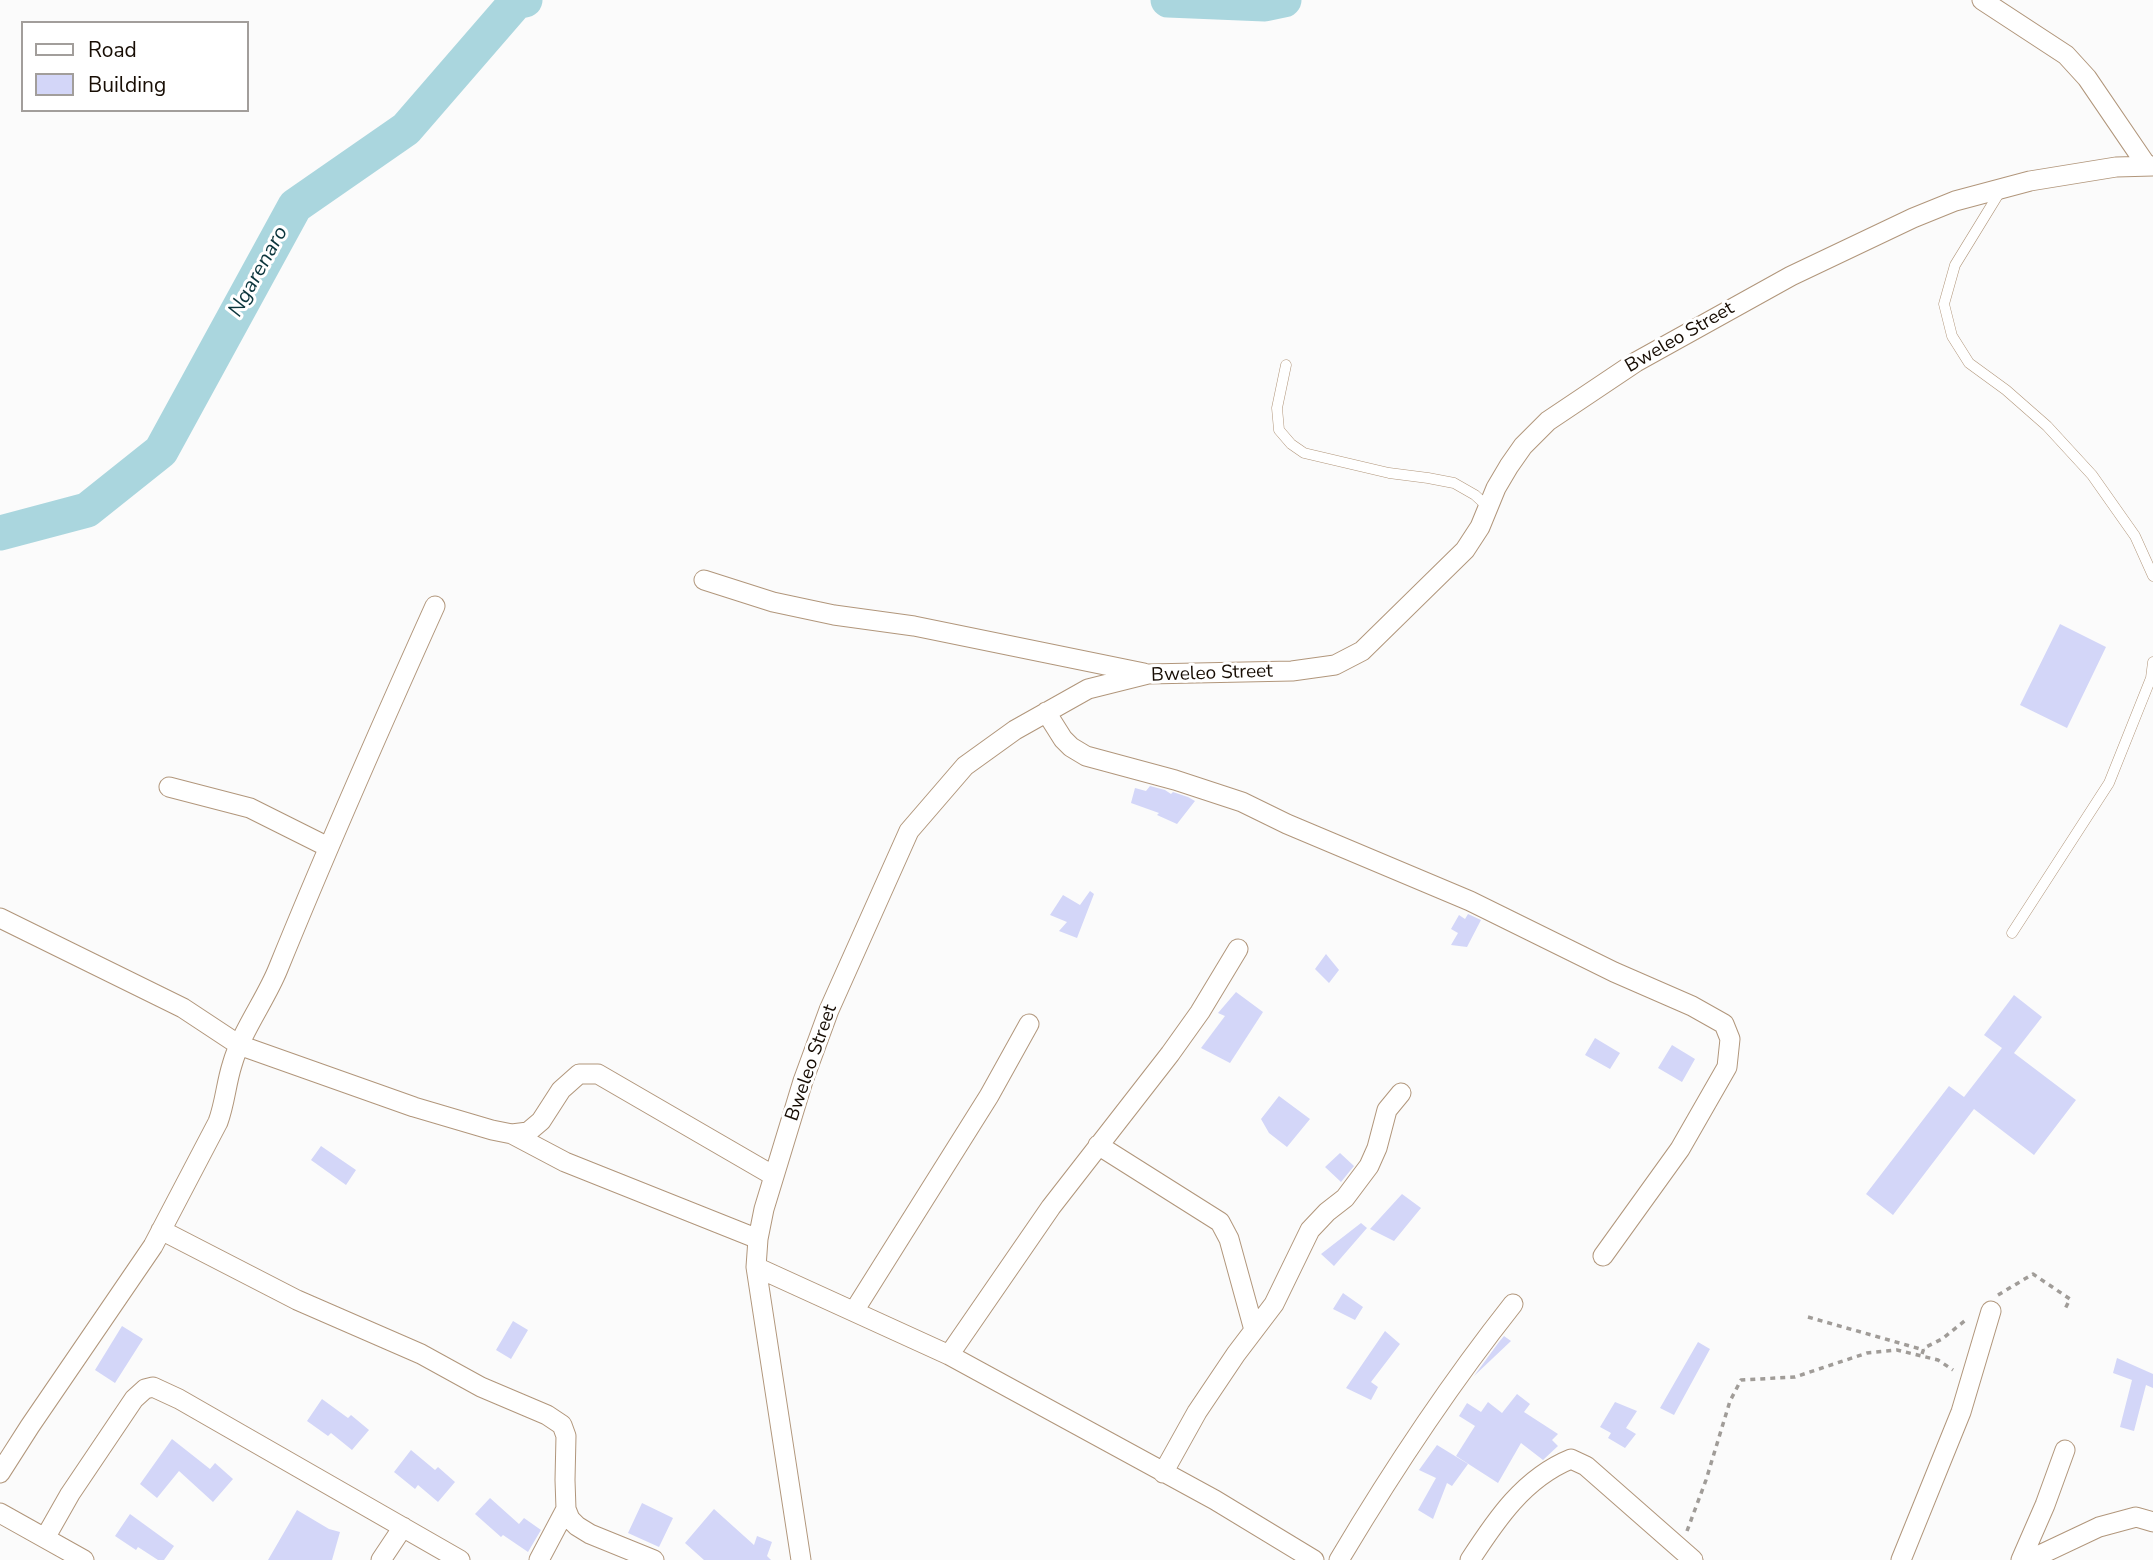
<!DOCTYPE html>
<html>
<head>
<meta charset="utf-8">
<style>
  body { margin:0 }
  #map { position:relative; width:2153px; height:1560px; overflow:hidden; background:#fbfbfb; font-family:"Nunito Sans",sans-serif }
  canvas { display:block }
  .legend { position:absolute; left:21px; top:21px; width:228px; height:91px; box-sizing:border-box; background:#fff; border:2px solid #a29e9b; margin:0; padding:9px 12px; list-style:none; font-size:21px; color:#170d04 }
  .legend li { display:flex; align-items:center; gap:14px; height:35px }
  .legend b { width:35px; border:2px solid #a29e9b }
</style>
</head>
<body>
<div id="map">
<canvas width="2153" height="1560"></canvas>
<ul class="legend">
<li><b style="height:9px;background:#fff"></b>Road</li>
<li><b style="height:19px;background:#d3d6f8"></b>Building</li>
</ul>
</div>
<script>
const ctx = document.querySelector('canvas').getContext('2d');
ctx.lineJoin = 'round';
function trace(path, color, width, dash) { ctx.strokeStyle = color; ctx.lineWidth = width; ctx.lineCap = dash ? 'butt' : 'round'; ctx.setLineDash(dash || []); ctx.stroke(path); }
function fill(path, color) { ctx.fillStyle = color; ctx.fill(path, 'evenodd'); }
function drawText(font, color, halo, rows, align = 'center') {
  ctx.font = font + ' "Nunito Sans",sans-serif'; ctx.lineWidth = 6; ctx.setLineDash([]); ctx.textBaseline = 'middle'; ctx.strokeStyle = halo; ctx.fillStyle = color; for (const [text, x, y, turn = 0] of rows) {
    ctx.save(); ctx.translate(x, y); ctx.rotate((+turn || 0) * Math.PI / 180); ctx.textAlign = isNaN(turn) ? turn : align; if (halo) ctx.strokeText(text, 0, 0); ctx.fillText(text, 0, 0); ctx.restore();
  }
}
const river = new Path2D(`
  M1168,0L1265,4L1284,0
  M0,533L87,510L161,451L295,206L406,129L516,2L525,0`);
const building = new Path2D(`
  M2060,624L2106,647L2067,728L2020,705Z
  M1150,786L1165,790L1171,794L1173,792L1188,797L1195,801L1177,824L1157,815L1159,813L1131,803L1135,788L1146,791Z
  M1090,891L1094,894L1077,938L1059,931L1067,922L1050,915L1063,895L1080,905Z
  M1468,914L1481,920L1467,947L1451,945L1458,933L1451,929L1459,915L1465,919Z
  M1326,954L1339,970L1329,983L1315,969Z
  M1236,992L1263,1012L1230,1063L1201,1048L1225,1016L1218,1013Z
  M2014,995L2042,1017L2014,1053L2076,1100L2034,1155L1974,1109L1893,1215L1866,1194L1949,1086L1964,1097L2002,1048L1984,1035Z
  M1595,1038L1620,1053L1610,1069L1585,1055Z
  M1672,1045L1695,1059L1682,1082L1658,1068Z
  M1279,1096L1310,1119L1287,1147L1269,1133L1261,1119Z
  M321,1146L356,1170L346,1185L311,1160Z
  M1340,1153L1354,1166L1341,1182L1325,1167Z
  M1402,1194L1421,1208L1394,1241L1370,1229Z
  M1361,1223L1367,1228L1334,1266L1321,1254Z
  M1343,1293L1363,1307L1355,1320L1333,1309Z
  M513,1321L528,1330L511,1359L496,1350Z
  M122,1326L143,1339L115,1383L95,1370Z
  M1385,1331L1400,1344L1371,1382L1378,1387L1371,1400L1346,1388Z
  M1504,1336L1511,1341L1474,1376L1499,1342Z
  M1698,1342L1710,1349L1674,1415L1660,1408Z
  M2117,1358L2153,1374V1388L2146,1385L2134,1431L2120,1427L2132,1380L2113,1373Z
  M1517,1394L1530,1404L1524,1412L1558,1434L1552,1440L1558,1446L1543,1460L1521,1443L1498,1483L1456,1456L1475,1426L1459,1416L1467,1403L1481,1412L1488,1402L1502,1413Z
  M322,1399L348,1418L351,1415L369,1430L352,1450L331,1433L328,1436L307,1421Z
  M1615,1402L1637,1411L1626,1428L1636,1434L1625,1448L1608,1438L1611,1433L1600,1427Z
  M172,1439L210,1469L215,1463L233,1479L213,1502L179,1471L157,1498L140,1484Z
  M1437,1445L1468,1464L1452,1486L1447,1483L1433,1519L1418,1510L1436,1478L1419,1470Z
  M411,1450L435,1470L438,1467L455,1482L438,1502L418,1485L415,1489L394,1472Z
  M490,1498L519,1524L524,1518L541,1530L528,1552L503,1535L501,1537L475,1514Z
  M642,1503L673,1518L659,1547L628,1533Z
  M714,1509L754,1545L757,1536L772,1542L767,1556L771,1560H704L685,1543Z
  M297,1510L329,1529L340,1532L332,1560H268Z
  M130,1514L174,1546L164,1560H158L138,1547L136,1550L115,1536Z`);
const path = new Path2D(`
  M1998,1295L2033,1274L2070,1299L2065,1309
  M1808,1317L1924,1350
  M1922,1354L1924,1348L1942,1339L1967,1319
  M1687,1531L1706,1480L1730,1401L1741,1380L1795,1377L1867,1353L1897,1350L1938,1360L1953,1370`);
const lane = new Path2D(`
  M2001,190L1955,265L1944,304L1952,336L1969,363L2006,390L2047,426L2092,475L2135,536L2153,576
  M1286,365L1277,408L1279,430L1291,444L1304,453L1389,473L1428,478L1454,483L1475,495L1488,507
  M2012,933L2109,783L2151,678L2153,662`);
const street = new Path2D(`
  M1982,0L2066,55L2087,78L2147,166
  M704,580L773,602L834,615L914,626L1144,673
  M1046,712L1063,739L1071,747L1086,756L1175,780L1242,802L1287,824L1470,901L1614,972L1692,1006L1724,1024L1730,1039L1727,1067L1680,1149L1603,1256
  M169,787L250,808L328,847
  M0,918L183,1008L239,1045L414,1107L492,1130L512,1134L528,1132L541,1121L561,1090L579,1074H598L774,1176
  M512,1134L565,1162L758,1239
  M1098,1145L1220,1222L1229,1239L1254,1330
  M161,1230L297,1300L421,1354L481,1387L547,1415L562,1425L566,1436L565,1480L566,1509L570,1519L577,1526L590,1534L654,1560
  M756,1267L949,1355L1215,1500L1314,1560
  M854,1311L989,1096L1029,1024
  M949,1355L1051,1207L1170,1054L1200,1012L1238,949
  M0,1473L30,1426L153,1246L218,1122C225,1103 226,1084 232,1065C242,1030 265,1001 278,969C328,846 381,726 435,606
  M1163,1473L1197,1412L1236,1354L1274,1304L1310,1230L1327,1212L1345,1198L1369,1166L1377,1148L1387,1110L1401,1093
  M0,1513L84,1560
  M45,1538L70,1494L134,1399L145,1389L153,1387L179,1399L460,1560
  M381,1560L403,1527
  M539,1560L566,1509
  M801,1560L756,1267L758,1239L764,1209L803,1081L829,1010L909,831L965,766L1015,730L1088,689L1148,674L1292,671L1335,665L1362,651L1465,550L1480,527L1496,488L1509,466L1523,446L1548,421L1636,362L1791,276L1913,218L1955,201L2030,181L2116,167L2153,166
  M1339,1560C1392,1471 1449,1385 1513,1304
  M1470,1560C1496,1520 1524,1478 1571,1459L1586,1466L1693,1560
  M1901,1560L1961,1412L1991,1311
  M2021,1560L2045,1505L2065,1450
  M2029,1560L2099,1527L2136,1517L2153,1522`);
const streetNames = [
  ["Bweleo Street",1680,338,-30],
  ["Bweleo Street",1212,674,-2],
  ["Bweleo Street",812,1063,-71]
];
const waterNames = [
  ["Ngarenaro",259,272,-61]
];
trace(river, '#aad6de', 35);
fill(building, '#d3d6f8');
trace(lane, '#b1967b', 11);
trace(street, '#b1967b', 21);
trace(path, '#a09c98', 3.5, [5, 5]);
trace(lane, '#fff', 10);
trace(street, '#fff', 19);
drawText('19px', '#170d04', '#fff', streetNames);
drawText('italic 21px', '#0b353c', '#fff', waterNames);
</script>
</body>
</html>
